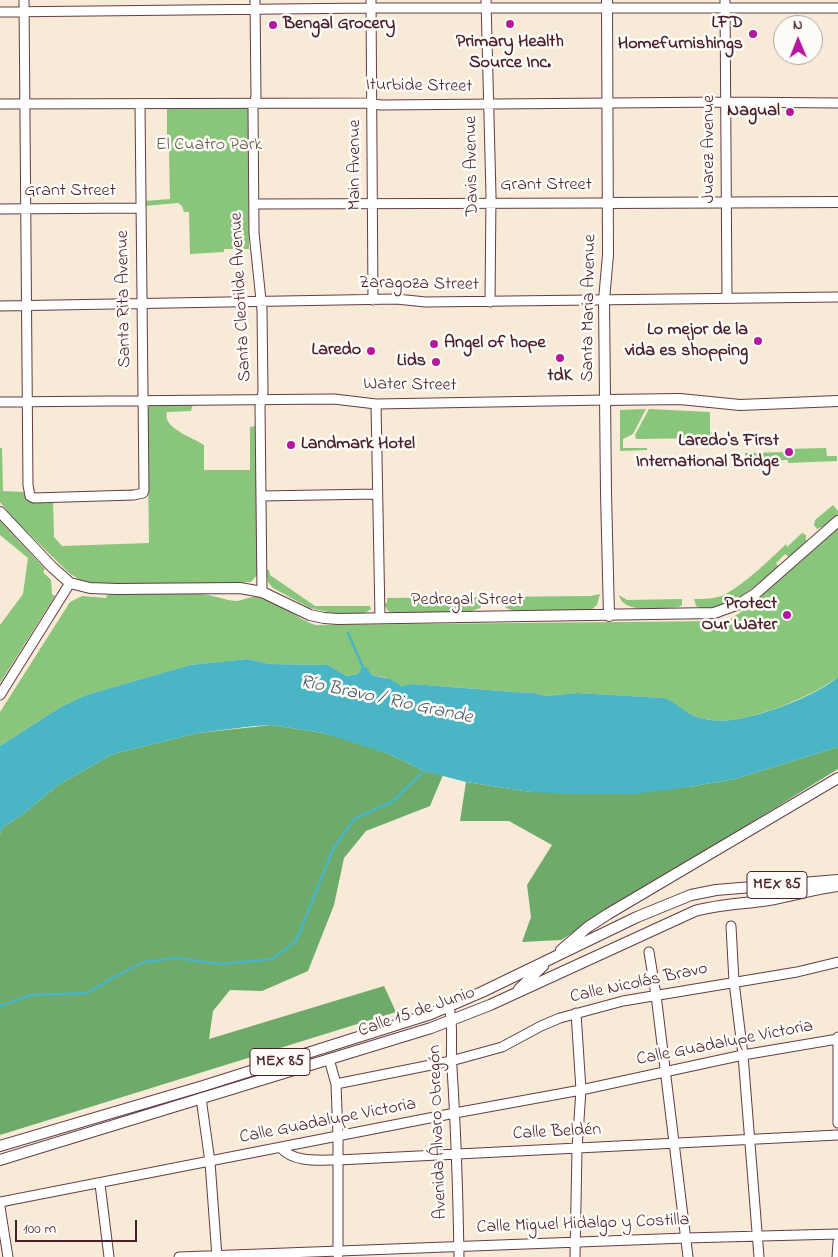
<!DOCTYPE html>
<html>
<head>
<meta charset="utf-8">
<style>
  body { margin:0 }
  #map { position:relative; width:838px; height:1257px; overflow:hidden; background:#f7ead6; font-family:"Indie Flower",sans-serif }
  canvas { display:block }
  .north { position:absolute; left:773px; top:15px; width:50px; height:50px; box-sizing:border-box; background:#fdfcf7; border:1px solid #b5a4a5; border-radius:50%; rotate:359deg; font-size:14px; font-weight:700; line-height:20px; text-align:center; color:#4a1f2b }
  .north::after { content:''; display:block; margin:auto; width:18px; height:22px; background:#b5179e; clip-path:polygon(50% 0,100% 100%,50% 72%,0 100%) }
  .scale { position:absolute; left:15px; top:1220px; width:122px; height:22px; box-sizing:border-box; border:2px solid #4a1f2b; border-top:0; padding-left:6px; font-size:15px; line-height:18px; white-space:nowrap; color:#4a1f2b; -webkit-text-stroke:4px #fdfcf7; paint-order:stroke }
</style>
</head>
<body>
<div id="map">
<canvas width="838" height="1257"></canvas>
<div class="north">N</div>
<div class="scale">100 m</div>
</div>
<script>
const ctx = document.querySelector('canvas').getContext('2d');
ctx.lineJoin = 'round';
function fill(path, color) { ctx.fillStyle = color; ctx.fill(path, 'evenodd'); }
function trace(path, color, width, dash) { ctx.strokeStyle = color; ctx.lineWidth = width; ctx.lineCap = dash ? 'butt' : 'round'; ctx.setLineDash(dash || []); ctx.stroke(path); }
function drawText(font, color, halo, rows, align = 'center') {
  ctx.font = font + ' "Indie Flower",sans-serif'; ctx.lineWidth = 5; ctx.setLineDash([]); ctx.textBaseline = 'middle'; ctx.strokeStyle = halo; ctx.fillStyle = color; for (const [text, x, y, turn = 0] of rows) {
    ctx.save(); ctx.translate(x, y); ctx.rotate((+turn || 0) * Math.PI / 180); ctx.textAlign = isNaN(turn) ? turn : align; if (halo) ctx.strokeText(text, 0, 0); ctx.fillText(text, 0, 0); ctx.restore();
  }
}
const green = new Path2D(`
  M167,107H245L248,109L249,249H224V252L190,254L189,212H184L182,206L178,203L144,206V201L170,199L169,149H167Z
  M151,404H193L191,411L167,412C162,428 192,437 204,445V470H250V427L256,426L258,571L257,575L251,582L131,585L98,584L78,579L68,572L13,518L0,502V448H2L3,491L24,492L25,496L28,500H53L54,537L62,546L149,543L147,409Z
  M646,409L633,434L623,439V448H647V450L620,451V410Z
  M649,409L710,412V438L636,439L635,435Z
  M826,448L827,456H837V461L788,463V460L745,461V453L788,452V449Z
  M833,505L838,511V514L824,526L817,529L814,525L815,520Z
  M0,521L45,569L43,572L51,580L52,594L55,596L0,683V625L23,594L28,558L0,535Z
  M838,528V677C812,696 763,716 731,720C721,722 708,720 697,717C685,713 675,703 663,698L577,693L545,696L535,693L515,692L413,684L405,686L398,685L393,681L384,677L372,675L364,666L358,674L345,676L328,665L270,664L247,659L190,665L86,695L59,708L0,746V712L70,602L82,596L106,598L107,595C138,596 171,590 202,594C214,595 223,600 236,601C243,601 250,596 258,597C280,599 295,619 316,625L719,621L729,620L741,612Z
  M802,533L806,535V542L789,557L785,554L776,563L778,566C761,582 722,618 696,606L694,599C702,599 710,599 718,597C734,594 773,557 786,544L787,547Z
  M266,570H269L270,575L315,606H370L371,609L365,613L338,614L310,608L273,588L268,582Z
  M600,594L597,605L591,610L515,611L506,608L499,598H487L480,608L469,612L393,613L388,611L384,604L387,603V598L591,596Z
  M619,595L627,600L682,599V605L679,607C664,608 623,615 619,595Z`);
const forest = new Path2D(`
  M272,725L323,733L365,745L389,754L424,771L443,775L430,806L366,831L344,858L334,905L308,971L262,991L230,990L213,1011L209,1039L384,986L396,1012L0,1135V834L3,827L22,815L58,785L113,754L198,733Z
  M838,747V769L561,940L522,942L531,917L527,885L552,845L509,821H460L466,782L531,792L689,787L735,779Z`);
const water = new Path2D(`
  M247,659L270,664L328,665L346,676L358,674L362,667H366L372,675L390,679L402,686L413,684L515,692L535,693L545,696L577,693L664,698C676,702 685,713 697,717C707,720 721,722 731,720C760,717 816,696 838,677V747L735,779L689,787L635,794H570L531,792L466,782L424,771L389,754L323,733L272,725L254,726L198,733L113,754L58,785L22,815L3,827L0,834V746L59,708L86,695L190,665Z`);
const stream = new Path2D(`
  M348,633L363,667
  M0,1006L31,995L87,993L112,978L144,962L176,958L220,964L272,959L296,941L333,849L354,819L393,801L425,770`);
const minor = new Path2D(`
  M24,0L28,485L30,496L34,498L134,495L143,493L144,490L140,104
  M255,0L256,97L253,108L254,233L262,310L263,392L260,406L262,592
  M371,0L373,300
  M486,0L491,195L490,302
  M725,0L727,298
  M0,12L371,8H838
  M0,104L367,103L381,105L726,102L838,103
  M254,204L607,203
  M0,209L140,208
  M0,306L396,299L426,302L838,297
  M0,402L334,399L376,404L606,400
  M376,404L380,618
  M261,496L377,494
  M0,695L70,583
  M731,926L734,982L743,1055L759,1257
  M649,952L656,995L688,1257
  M449,1007C454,1027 450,1048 452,1068C456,1131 458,1194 459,1257
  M838,1037V1123
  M329,1059L336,1084L338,1136V1255
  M336,1084L451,1061L502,1047L541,1026L560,1018L623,1001L797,972L838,962
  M201,1098L210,1162L217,1257
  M281,1148C294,1163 319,1160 338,1160L838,1135
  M100,1184L109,1257
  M0,1202L455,1113L581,1090L743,1055L838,1039
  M0,1207L8,1257
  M179,1257L686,1238L838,1234
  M575,1257L577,1149L581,1090L576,1013
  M837,1257L838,1242`);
const major = new Path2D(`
  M607,0L608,255L604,300L606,493L609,616
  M607,203L838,202
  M606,400L680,399L740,405L838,401
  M0,512L52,567L70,583L90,588L117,589L240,588L262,592L310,615L324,618L338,619L714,613L739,604L755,594L838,521
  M561,950L588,927L608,914L838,778
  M519,989L543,966
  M0,1146L203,1086L431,1014L482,992L637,917L691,895L716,890L838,880
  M0,1160L431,1028L490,1005L695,911C719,904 744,904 769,900C792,896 814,889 838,886`);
const markers = [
  [510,24,5,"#b5179e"],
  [273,25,5,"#b5179e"],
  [753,34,5,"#b5179e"],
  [790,112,5,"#b5179e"],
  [758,341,5,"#b5179e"],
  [434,344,5,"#b5179e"],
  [371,351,5,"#b5179e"],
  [560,358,5,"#b5179e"],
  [436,362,5,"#b5179e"],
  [291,445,5,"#b5179e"],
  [789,452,5,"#b5179e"],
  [787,615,5,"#b5179e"]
];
const shields = [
  [777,885,60],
  [280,1062,60]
];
const shieldNames = [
  ["MEX 85",777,885],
  ["MEX 85",280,1062]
];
const poiNames = [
  ["LFD",743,24],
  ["Homefurnishings",743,45],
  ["Bengal Grocery",283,25,"left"],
  ["Primary Health",510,43,"center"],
  ["Source Inc.",510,64,"center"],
  ["Nagual",780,112],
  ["Lo mejor de la",748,331],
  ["vida es shopping",748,352],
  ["Angel of hope",444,344,"left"],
  ["Laredo",361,351],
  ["Lids",426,362],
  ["tdK",560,377,"center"],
  ["Laredo's First",779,442],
  ["International Bridge",779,463],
  ["Landmark Hotel",301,445,"left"],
  ["Protect",777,605],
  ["Our Water",777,626]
];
const streetNames = [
  ["Iturbide Street",419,87,1],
  ["Juarez Avenue",710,149,-90],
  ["Main Avenue",356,165,-90],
  ["Davis Avenue",473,166,-91],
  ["Grant Street",546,186],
  ["Grant Street",70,192],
  ["Zaragoza Street",419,285,1],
  ["Santa Cleotilde Avenue",242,297,-93],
  ["Santa Rita Avenue",125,299,-91],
  ["Santa Maria Avenue",590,308,-89],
  ["Water Street",410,386,1],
  ["Pedregal Street",467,601],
  ["Calle Nicolás Bravo",639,984,-12],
  ["Calle 15 de Junio",417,1013,-19],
  ["Calle Guadalupe Victoria",725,1044,-11],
  ["Calle Guadalupe Victoria",328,1122,-11],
  ["Avenida Álvaro Obregón",439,1132,-92],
  ["Calle Beldén",557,1133,-3],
  ["Calle Miguel Hidalgo y Costilla",583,1225,-2]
];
const parkNames = [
  ["El Cuatro Park",209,146]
];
const waterNames = [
  ["Río Bravo / Rio Grande",386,701,12]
];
fill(green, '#89c57a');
fill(forest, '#6eaa6a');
fill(water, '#49b5c5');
trace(stream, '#49b5c5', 2.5);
trace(minor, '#643d45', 11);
trace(major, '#643d45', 12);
trace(minor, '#fff', 9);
trace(major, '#fff', 10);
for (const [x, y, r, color] of markers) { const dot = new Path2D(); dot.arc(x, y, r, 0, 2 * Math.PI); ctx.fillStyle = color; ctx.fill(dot); trace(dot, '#fdfcf7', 2); }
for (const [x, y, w] of shields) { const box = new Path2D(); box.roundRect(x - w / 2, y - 13.5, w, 27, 4); ctx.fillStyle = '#fdfcf7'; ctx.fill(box); trace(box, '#4a1f2b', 1); }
drawText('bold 16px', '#4a1f2b', null, shieldNames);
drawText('bold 18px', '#4a1f2b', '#fdfcf7', poiNames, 'right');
drawText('18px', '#4a1f2b', '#fdfcf7', streetNames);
drawText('18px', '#605947', '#fdfcf7', parkNames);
drawText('italic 19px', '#4a5b69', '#fdfcf7', waterNames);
</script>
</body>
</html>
